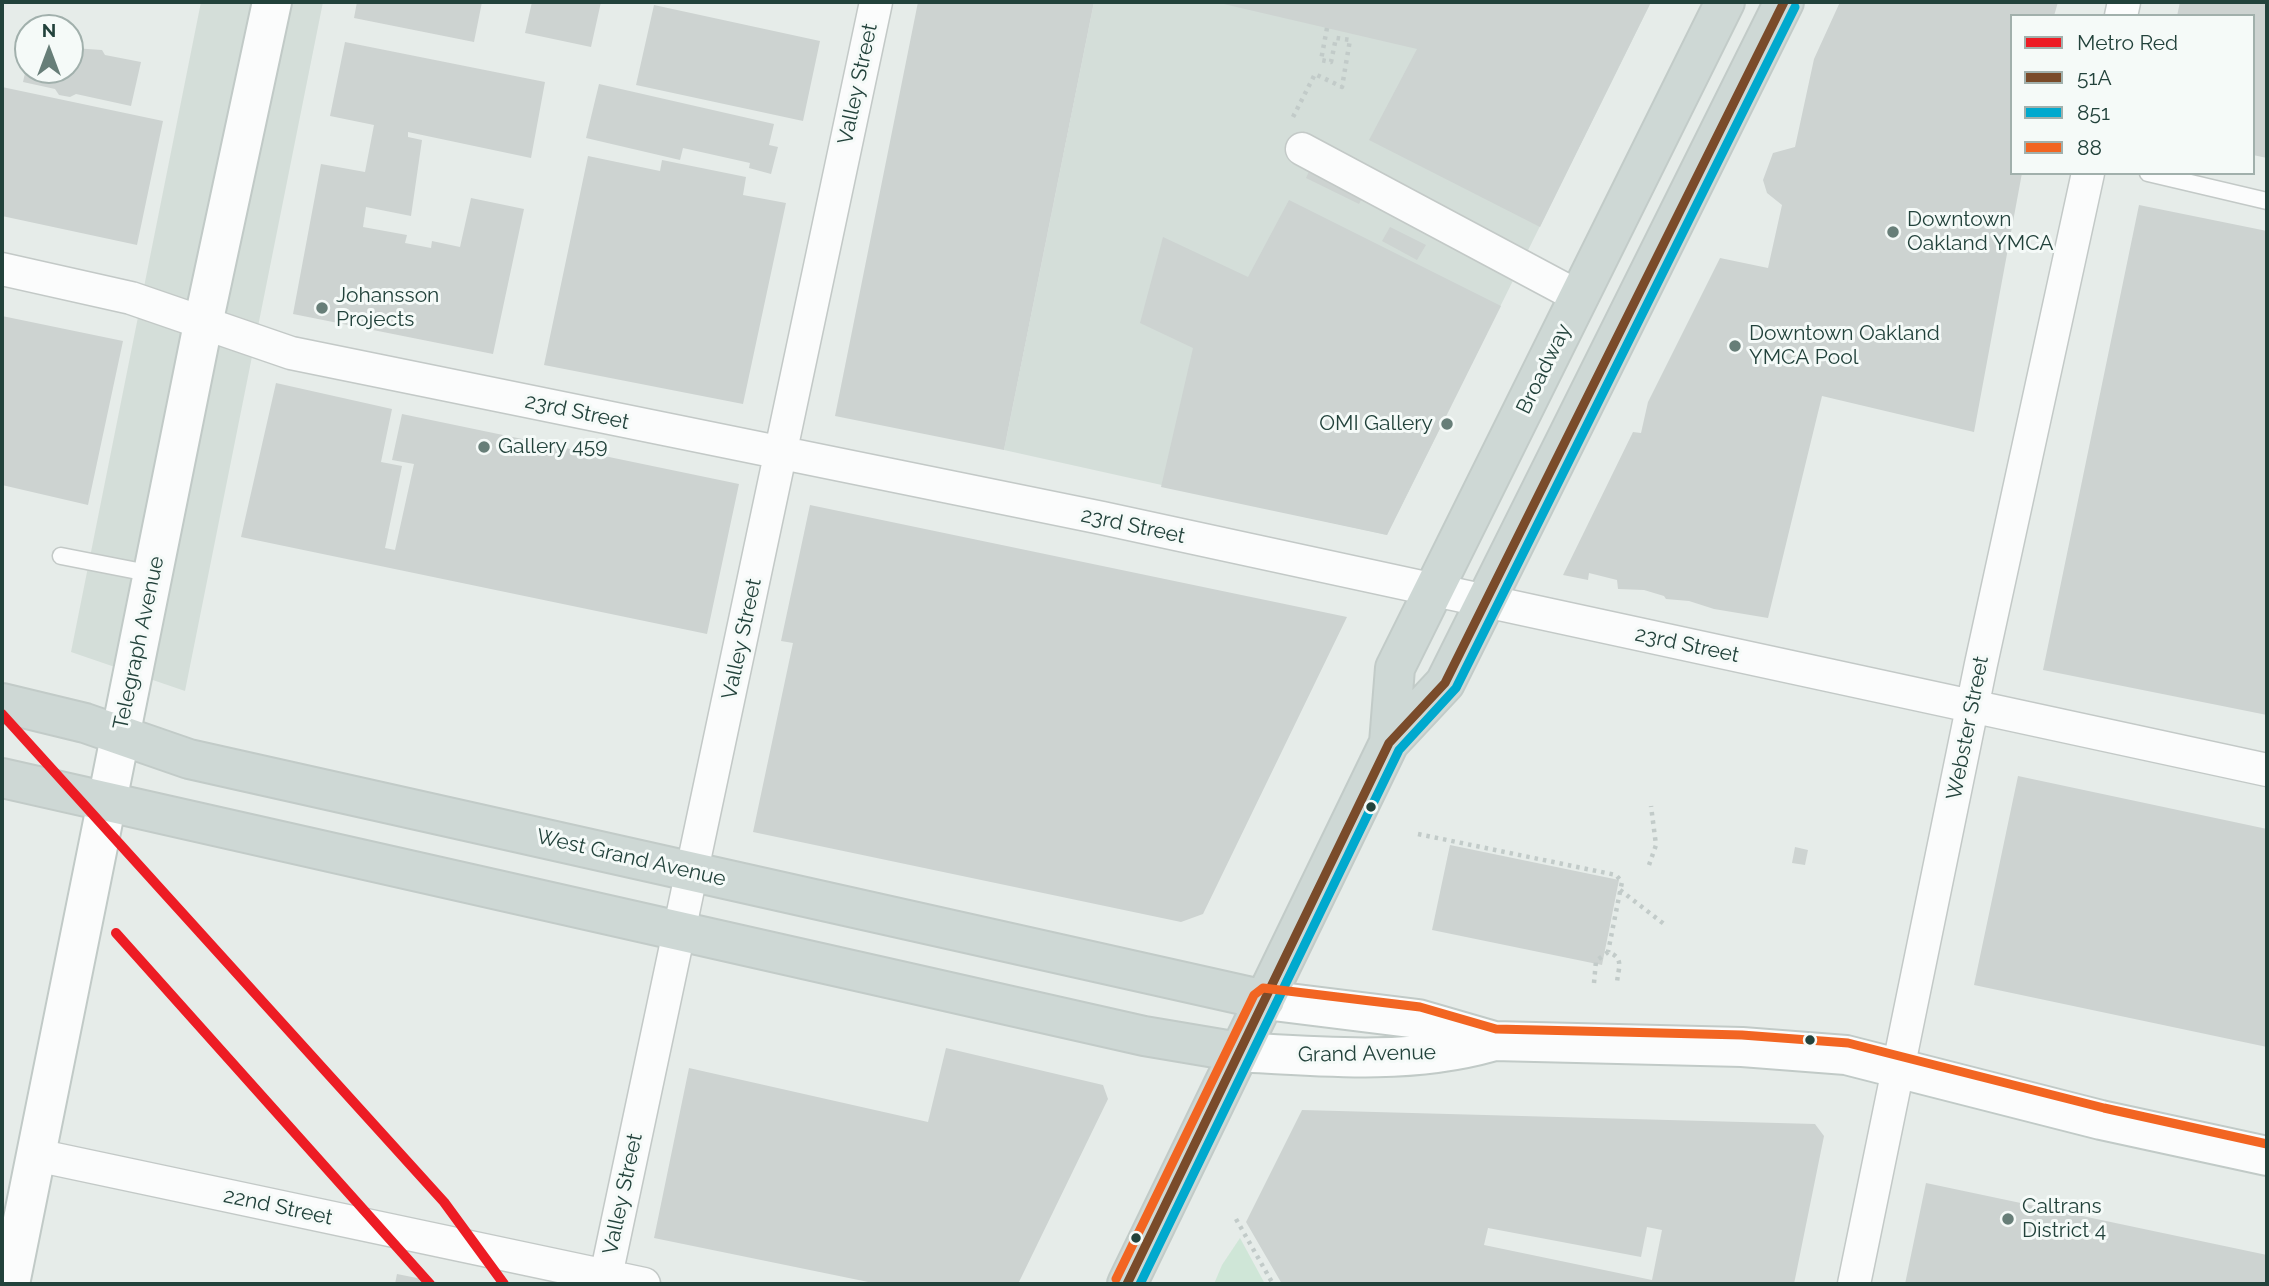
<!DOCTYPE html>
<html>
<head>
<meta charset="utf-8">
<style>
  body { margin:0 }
  #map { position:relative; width:2269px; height:1286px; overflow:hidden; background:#e6ece9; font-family:Raleway,sans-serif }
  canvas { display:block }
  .frame { position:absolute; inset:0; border:4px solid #22423b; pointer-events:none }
  .legend { position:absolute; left:2010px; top:14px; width:245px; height:161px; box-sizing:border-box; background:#f5faf8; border:2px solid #a1b0ac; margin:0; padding:9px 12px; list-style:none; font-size:21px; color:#22423b }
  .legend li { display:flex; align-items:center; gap:14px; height:35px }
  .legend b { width:35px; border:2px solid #a1b0ac }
  .north { position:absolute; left:14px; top:14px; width:70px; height:70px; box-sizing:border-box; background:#f5faf8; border:2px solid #a1b0ac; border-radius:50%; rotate:0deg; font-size:19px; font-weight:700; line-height:28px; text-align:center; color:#22423b }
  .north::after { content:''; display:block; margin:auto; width:24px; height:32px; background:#677e78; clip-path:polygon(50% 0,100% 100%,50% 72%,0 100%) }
</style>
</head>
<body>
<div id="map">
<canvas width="2269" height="1286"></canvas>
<div class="frame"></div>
<ul class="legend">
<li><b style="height:9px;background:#ed1c24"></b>Metro Red</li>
<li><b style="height:9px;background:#7a4b2a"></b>51A</li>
<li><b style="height:9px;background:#00a9ce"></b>851</li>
<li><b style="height:9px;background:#f26522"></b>88</li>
</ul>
<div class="north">N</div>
</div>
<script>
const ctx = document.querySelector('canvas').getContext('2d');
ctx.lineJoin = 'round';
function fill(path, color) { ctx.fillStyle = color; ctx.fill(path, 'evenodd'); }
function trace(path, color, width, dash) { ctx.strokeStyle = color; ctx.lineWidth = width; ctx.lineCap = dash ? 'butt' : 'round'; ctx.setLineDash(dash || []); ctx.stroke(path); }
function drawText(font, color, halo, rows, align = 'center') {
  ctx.font = font + ' Raleway,sans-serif'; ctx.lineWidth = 6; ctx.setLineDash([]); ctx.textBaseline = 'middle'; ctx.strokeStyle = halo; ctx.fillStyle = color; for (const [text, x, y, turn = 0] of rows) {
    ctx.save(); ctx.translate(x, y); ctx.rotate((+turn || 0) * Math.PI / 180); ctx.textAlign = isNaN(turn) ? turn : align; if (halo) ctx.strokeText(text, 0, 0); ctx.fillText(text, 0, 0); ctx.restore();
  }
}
const built = new Path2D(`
  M201,2H323L185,691L71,652Z
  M1094,2H1651L1387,535L1004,450Z`);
const green = new Path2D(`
  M1240,1238L1265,1284H1214L1222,1265Z`);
const building = new Path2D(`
  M357,2H482L474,42L354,18Z
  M532,2H601L591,47L525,33Z
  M918,2H1094L1004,450L835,416Z
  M1215,2H1651L1540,227L1369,140L1417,49Z
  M1840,2H2058L2054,16H2012V173H2022L1974,432L1822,396L1768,618L1714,609L1689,601L1666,599L1664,596L1644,590L1618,589L1617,580L1589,573L1588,580L1563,575L1633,432L1641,433L1648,402L1720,258L1768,268L1782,205L1767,193L1763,180L1773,153L1795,147L1814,59Z
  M2180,2H2267V158L2253,155V16H2177Z
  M654,5L820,41L803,121L636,85Z
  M345,42L545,82L531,158L408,132V137L422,140L411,216L366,207L363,227L407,235L405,243L431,248L432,241L460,247L471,198L524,209L493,354L293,314L321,164L365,172L374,125L330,116Z
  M70,44L73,48L102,50L105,55L141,62L131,106L76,94L70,97L59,95L55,89L23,82L27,64L28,70H70Z
  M599,84L774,124L769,145L778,147L771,174L749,168L750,163L683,148L680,160L586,138Z
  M2,87L163,121L137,245L2,216Z
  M588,156L660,171L662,160L746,177L743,195L786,203L743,404L544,365Z
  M1312,165L1365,192L1359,204L1306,178Z
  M1289,200L1501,306L1387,535L1161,487L1193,348L1140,323L1163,237L1248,277Z
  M2139,205L2267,231V715L2043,670Z
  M1390,227L1426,245L1417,260L1382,241Z
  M2,316L123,341L88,505L2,485Z
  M276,383L392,409L381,462L402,466L385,548L395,550L414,464L392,460L402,414L739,484L707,634L241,537Z
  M810,505L1347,617L1203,914L1181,922L753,832L793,643L781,641Z
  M2018,776L2267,829V1047L1974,985Z
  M1450,845L1619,880L1602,965L1432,930Z
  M1795,847L1808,850L1805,865L1792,863Z
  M946,1048L1103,1085L1108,1099L1018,1284H878L654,1238L689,1068L928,1122Z
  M1302,1110L1815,1124L1824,1136L1794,1284H1282L1246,1222ZM1647,1227L1662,1230L1652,1280L1484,1245L1488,1228L1641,1257Z
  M1926,1183L2267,1255V1284H1905Z
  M397,1274L442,1283L441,1284H395Z`);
const path = new Path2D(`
  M1293,117L1315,74L1342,87L1350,40L1336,38L1331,62L1321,60L1327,28
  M1418,834L1616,875L1622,882L1608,952
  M1649,865L1656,845L1651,806
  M1620,890L1664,924
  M1594,983L1596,961L1608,952C1625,958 1618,968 1617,983
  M1236,1219L1273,1284`);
const lane = new Path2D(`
  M2148,173L2267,201
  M61,556L153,574`);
const street = new Path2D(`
  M2121,16L2124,2
  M1302,149L1579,297
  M2,269L131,298L291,353L1102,518L2267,770
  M36,1155L644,1284
  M606,1276L876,2
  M1854,1284L1981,664L2088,173`);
const secondary = new Path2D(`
  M1265,1000L1418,1019L1494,1041L1742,1047L1846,1055L2101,1120L2267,1156
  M1239,1052C1323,1057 1410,1065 1491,1042
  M10,1284L203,324L272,2`);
const primary = new Path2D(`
  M2,703L85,723L189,759L1265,1000
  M1389,743L1395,668L1725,2
  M2,778L1144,1036L1239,1052
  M1127,1284L1389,743L1445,683L1784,2`);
const bus1 = new Path2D(`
  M1127,1284L1389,743L1445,683L1784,2`);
const bus2 = new Path2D(`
  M1140,1284L1399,750L1456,688L1795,7`);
const bus3 = new Path2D(`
  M1116,1279L1254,995L1263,988L1420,1007L1496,1029L1742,1035L1848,1043L2104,1108L2267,1144`);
const metro1 = new Path2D(`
  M2,714L444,1202L504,1284
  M116,933L430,1284`);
const markers = [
  [1893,232,7,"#677e78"],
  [322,308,7,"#677e78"],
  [1735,346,7,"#677e78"],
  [1447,424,7,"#677e78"],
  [484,447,7,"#677e78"],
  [1371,807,6,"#22423b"],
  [1810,1040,6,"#22423b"],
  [2008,1219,7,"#677e78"],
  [1136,1238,6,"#22423b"]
];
const streetNames = [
  ["Valley Street",858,84,-78],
  ["Broadway",1544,369,-64],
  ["23rd Street",577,412,12],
  ["23rd Street",1133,526,12],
  ["Valley Street",742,639,-78],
  ["Telegraph Avenue",139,643,-78],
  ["23rd Street",1687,645,12],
  ["Webster Street",1968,728,-79],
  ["West Grand Avenue",631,858,13],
  ["Grand Avenue",1367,1054,-1],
  ["Valley Street",623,1194,-78],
  ["22nd Street",278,1207,12]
];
const poiNames = [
  ["Downtown",1907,220],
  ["Oakland YMCA",1907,244],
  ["Johansson",336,296],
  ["Projects",336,320],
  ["Downtown Oakland",1749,334],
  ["YMCA Pool",1749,358],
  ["OMI Gallery",1433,424,"right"],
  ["Gallery 459",498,447],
  ["Caltrans",2022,1207],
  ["District 4",2022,1231]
];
fill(built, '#d4ded9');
fill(green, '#cfe6d7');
fill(building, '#cdd3d1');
trace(lane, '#c3c9c7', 19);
trace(street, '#c3c9c7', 35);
trace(secondary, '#c1cac7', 42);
trace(primary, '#c2cbc8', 42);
trace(path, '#c2cbc9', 4.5, [3.5, 5]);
trace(lane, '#fbfcfc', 16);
trace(street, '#fbfcfc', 32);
trace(secondary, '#fbfcfc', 38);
trace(primary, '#ced8d5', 38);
trace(bus1, '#7a4b2a', 9);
trace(bus2, '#00a9ce', 9);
trace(bus3, '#f26522', 9);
trace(metro1, '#ed1c24', 10);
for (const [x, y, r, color] of markers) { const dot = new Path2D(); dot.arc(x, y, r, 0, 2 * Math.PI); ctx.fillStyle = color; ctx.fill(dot); trace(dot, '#f5faf8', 2.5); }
drawText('21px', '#22423b', '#f5faf8', streetNames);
drawText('21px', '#22423b', '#f5faf8', poiNames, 'left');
</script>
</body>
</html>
